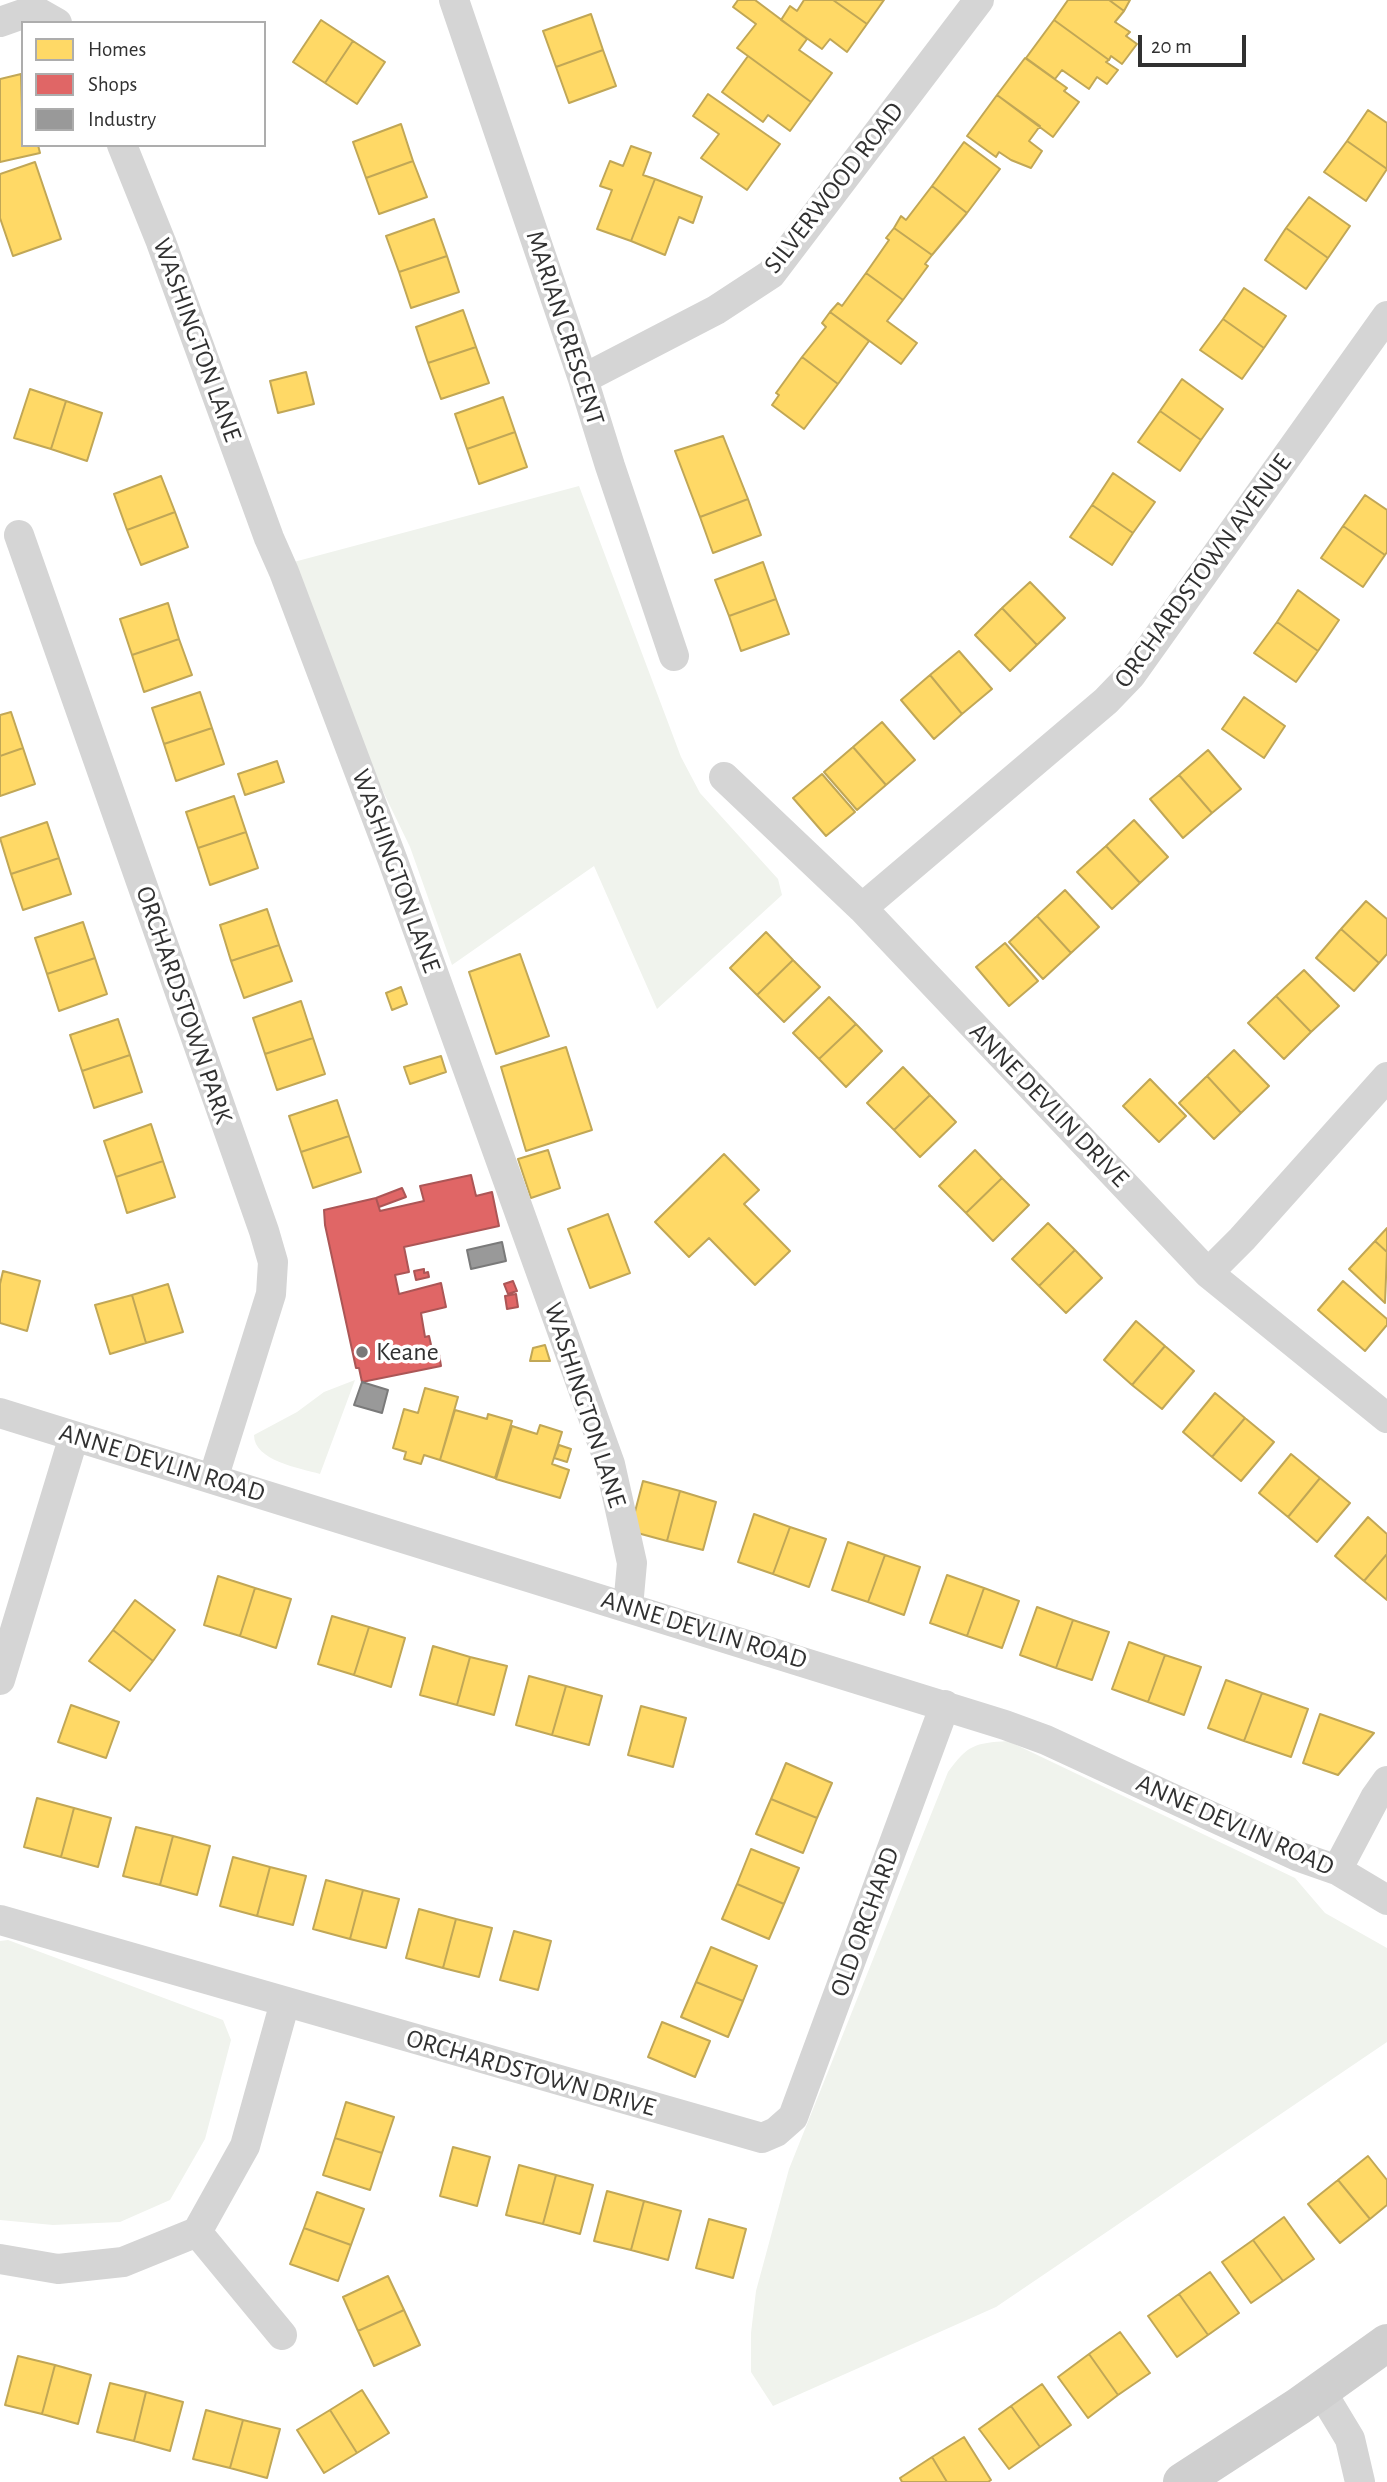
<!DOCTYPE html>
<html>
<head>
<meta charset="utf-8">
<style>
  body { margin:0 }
  #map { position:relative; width:1387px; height:2482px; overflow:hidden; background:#fff; font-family:"Alegreya Sans",sans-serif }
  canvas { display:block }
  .legend { position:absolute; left:21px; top:21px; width:245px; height:126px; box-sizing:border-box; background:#fff; border:2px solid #adadad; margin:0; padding:9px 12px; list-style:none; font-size:21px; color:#313131 }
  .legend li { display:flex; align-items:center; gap:14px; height:35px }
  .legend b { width:35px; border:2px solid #adadad }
  .scale { position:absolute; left:1138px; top:35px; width:108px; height:32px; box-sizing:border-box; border:4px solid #313131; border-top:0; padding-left:9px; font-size:21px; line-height:24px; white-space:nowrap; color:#313131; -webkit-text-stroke:5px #fff; paint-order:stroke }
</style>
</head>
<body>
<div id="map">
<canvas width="1387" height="2482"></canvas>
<ul class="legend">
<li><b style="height:19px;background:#ffd966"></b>Homes</li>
<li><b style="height:19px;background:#e06666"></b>Shops</li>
<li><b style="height:19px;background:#999"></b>Industry</li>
</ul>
<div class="scale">20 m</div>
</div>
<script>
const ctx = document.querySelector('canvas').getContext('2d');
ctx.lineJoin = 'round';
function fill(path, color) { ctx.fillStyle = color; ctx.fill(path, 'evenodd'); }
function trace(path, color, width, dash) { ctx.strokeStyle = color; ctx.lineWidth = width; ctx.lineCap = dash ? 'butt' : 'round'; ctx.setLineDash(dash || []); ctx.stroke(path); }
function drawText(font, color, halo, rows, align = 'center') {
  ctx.font = font + ' "Alegreya Sans",sans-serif'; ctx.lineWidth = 7; ctx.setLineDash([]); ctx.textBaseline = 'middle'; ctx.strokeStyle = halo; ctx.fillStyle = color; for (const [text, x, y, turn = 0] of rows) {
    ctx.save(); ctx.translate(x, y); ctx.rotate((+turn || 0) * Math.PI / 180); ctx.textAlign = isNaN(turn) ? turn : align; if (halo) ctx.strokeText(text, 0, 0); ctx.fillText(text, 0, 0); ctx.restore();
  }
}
const green = new Path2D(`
  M579,486L681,757L700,793L778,879L782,895L657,1009L594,866L452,965L410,847L339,701L290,563Z
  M355,1380L320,1474C300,1468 254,1461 254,1435L297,1412L324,1392Z
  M1008,1741L1295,1878L1325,1913L1387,1948V2042L996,2307L773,2406L751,2372V2333L756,2291L789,2169L948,1772C968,1745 974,1743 1008,1741Z
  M8,1940L223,2020L231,2040L205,2139L170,2200L120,2222L53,2225L0,2220V1941Z`);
const homes = new Path2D(`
  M738,0H755L807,39L799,50L832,73L811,102L737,48L756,24L733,7Z
  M804,0H833L867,24L847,52L830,39L822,49L781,20L790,6L797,11Z
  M833,0H884L867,24Z
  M1068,0H1109L1124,11L1115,22L1130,32L1126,36L1137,44L1122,64L1111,56L1109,60L1054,20Z
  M1109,0H1130L1124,11Z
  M591,14L603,50L556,67L543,31Z
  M321,20L353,41L325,83L293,62Z
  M1054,20L1109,60L1106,62L1118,70L1107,84L1097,77L1089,89L1062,70L1055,79L1026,58Z
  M353,41L385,62L357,104L325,83Z
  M603,50L616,86L569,103L556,67Z
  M748,56L811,102L790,131L768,115L763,122L722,92Z
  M1025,58L1067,88L1064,91L1079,102L1053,137L997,95Z
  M21,74L23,145H38L40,153L0,162V79Z
  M708,94L780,144L747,190L701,158L719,134L693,116Z
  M997,95L1040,126L1029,141L1042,151L1031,168L1011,160L999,152L996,157L967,136Z
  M1368,110L1387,123V169L1347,141Z
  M401,124L413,161L366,178L353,142Z
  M1347,141L1387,169L1366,201L1324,172Z
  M964,142L1000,169L967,213L932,186Z
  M631,146L651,153L643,175L655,179L631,241L597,229L612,190L600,186L610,161L623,166Z
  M413,161L427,197L379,214L366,178Z
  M35,162L61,239L13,256L0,218V174Z
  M655,179L702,197L693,223L679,217L665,255L631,241Z
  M932,186L967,213L932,255L894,228L901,216L906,220Z
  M1309,197L1350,226L1328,258L1286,228Z
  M434,219L447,256L399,272L386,236Z
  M894,228L932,255L925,264L928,266L903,300L866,273L889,240L886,238Z
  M1286,228L1328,258L1306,289L1265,260Z
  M447,256L459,292L411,308L399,272Z
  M866,273L903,300L887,321L917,343L901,364L830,312L838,303L842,306Z
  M1244,288L1286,316L1264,348L1223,319Z
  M463,310L476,347L428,363L416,327Z
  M830,312L869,341L838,384L802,357L826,327L822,323Z
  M1223,319L1264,348L1242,379L1200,350Z
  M476,347L489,383L441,399L428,363Z
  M802,357L838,384L804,429L772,405L779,395L776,393Z
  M306,372L314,404L278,413L270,381Z
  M1182,379L1223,409L1201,440L1160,411Z
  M30,389L66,401L51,449L14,438Z
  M503,397L515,432L467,449L455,414Z
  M66,401L102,413L87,461L51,449Z
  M1160,411L1201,440L1180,471L1138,442Z
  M515,432L527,467L479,484L467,449Z
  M723,436L748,499L700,517L675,451Z
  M1113,473L1155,502L1133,533L1092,505Z
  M161,476L175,512L127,530L114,494Z
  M1365,495L1387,510V552L1385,555L1343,526Z
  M748,499L761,535L713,553L700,517Z
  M1092,505L1133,533L1112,565L1070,537Z
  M175,512L188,547L141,565L127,530Z
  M1343,526L1385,555L1363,587L1321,558Z
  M763,562L776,599L729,616L715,580Z
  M1030,582L1065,618L1037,645L1002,608Z
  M1298,590L1339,620L1318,651L1277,622Z
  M776,599L789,634L741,651L729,616Z
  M168,603L179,639L132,655L120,619Z
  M1002,608L1037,645L1010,671L975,635Z
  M1277,622L1318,651L1296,682L1254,653Z
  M179,639L192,675L144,692L132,655Z
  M959,651L992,689L962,714L930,675Z
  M930,675L962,714L934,739L901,700Z
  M200,692L212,728L164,744L152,708Z
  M1244,697L1285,726L1264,758L1222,729Z
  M11,712L23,748L0,756V715Z
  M882,722L915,760L886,785L853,747Z
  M212,728L224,764L176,781L164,744Z
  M853,747L886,785L857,810L824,772Z
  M23,748L35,784L0,796V756Z
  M1208,750L1241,789L1212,813L1179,775Z
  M277,761L284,782L245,795L238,774Z
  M822,774L855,812L826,836L793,798Z
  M1179,775L1212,813L1183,838L1150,799Z
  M234,796L246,832L198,848L186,812Z
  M1134,820L1168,857L1140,883L1106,846Z
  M47,822L59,858L11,874L0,838Z
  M246,832L258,868L210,885L198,848Z
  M1106,846L1140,883L1112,909L1077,872Z
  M59,858L71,894L23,910L11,874Z
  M1065,890L1099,927L1071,953L1037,916Z
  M1366,901L1387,919V954L1379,963L1341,929Z
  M267,909L279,945L231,961L220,925Z
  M1037,916L1071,953L1043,979L1009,942Z
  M83,922L95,958L47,974L35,938Z
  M1341,929L1379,963L1354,991L1316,958Z
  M766,932L793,960L757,995L730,968Z
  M1005,943L1038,981L1009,1006L976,967Z
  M279,945L292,981L244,998L231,961Z
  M520,954L549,1036L496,1054L469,972Z
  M95,958L107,994L59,1011L47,974Z
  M793,960L820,987L784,1022L757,995Z
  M1304,970L1339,1006L1311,1032L1276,996Z
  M401,987L407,1004L392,1010L386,993Z
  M1276,996L1311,1032L1284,1059L1248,1023Z
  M829,997L856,1024L819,1059L793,1033Z
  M301,1001L313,1038L265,1054L253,1018Z
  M118,1019L130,1055L82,1071L70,1035Z
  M856,1024L882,1051L846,1087L819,1059Z
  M313,1038L325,1074L277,1090L265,1054Z
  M566,1047L592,1130L526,1151L501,1067Z
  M1234,1050L1269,1086L1241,1113L1207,1076Z
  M130,1055L142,1092L94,1108L82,1071Z
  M441,1056L446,1072L410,1084L404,1067Z
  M903,1067L930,1095L894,1130L867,1103Z
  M1207,1076L1241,1113L1214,1139L1179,1103Z
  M1150,1079L1186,1116L1159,1142L1123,1106Z
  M930,1095L956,1122L920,1157L894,1130Z
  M337,1100L349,1136L301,1152L289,1116Z
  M151,1124L163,1161L116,1177L104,1141Z
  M349,1136L361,1172L313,1188L301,1152Z
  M548,1150L560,1188L531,1198L518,1159Z
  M975,1150L1002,1178L966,1213L939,1186Z
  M724,1154L759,1190L744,1204L790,1251L755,1285L709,1238L689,1257L655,1222Z
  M163,1161L175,1197L127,1213L116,1177Z
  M1002,1178L1029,1205L993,1241L966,1213Z
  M608,1214L630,1273L590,1288L568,1229Z
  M1048,1223L1075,1250L1039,1286L1012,1259Z
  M1387,1228V1252L1375,1241Z
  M1375,1241L1387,1252L1385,1303L1349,1269Z
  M1075,1250L1102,1278L1066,1313L1039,1286Z
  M3,1271L40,1281L27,1331L0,1323V1284Z
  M1343,1281L1387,1319V1325L1365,1351L1318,1310Z
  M168,1284L183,1332L146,1343L132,1295Z
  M132,1295L146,1343L110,1354L95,1305Z
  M1136,1321L1165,1346L1132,1385L1104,1360Z
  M545,1345L550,1361H530L533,1348Z
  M1165,1346L1194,1371L1162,1409L1132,1385Z
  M425,1388L458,1397L440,1460L424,1455L421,1464L404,1459L406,1452L393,1448L404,1409L418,1413Z
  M1215,1393L1245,1418L1212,1457L1183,1432Z
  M455,1410L487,1419L488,1414L512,1421L495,1478L440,1460Z
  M1245,1418L1274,1442L1241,1481L1212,1457Z
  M540,1425L562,1432L552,1464L569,1470L560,1498L496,1479L512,1426L537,1434Z
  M559,1445L571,1449L567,1462L554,1458Z
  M1291,1454L1320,1478L1288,1517L1259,1493Z
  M1320,1478L1350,1503L1317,1542L1288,1517Z
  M643,1481L680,1491L667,1541L630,1531Z
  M680,1491L716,1502L703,1550L667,1541Z
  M754,1514L790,1527L773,1574L738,1562Z
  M1368,1517L1387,1534V1554L1364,1581L1335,1556Z
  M790,1527L826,1539L809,1587L773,1574Z
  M848,1542L885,1555L868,1602L832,1590Z
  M1387,1554V1600L1364,1581Z
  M885,1555L920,1567L904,1615L868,1602Z
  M947,1575L984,1588L967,1636L930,1623Z
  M218,1576L255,1588L240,1636L204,1625Z
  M255,1588L291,1599L276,1648L240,1636Z
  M984,1588L1019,1601L1002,1648L967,1636Z
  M135,1600L175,1630L153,1661L113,1630Z
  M1037,1607L1073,1620L1056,1668L1020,1655Z
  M332,1616L369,1627L354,1675L318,1664Z
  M1073,1620L1109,1632L1092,1680L1056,1668Z
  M369,1627L405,1638L391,1687L354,1675Z
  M113,1630L153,1661L130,1691L89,1661Z
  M1129,1642L1165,1655L1148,1702L1112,1689Z
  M433,1646L470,1657L457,1705L420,1695Z
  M1165,1655L1201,1667L1184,1715L1148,1702Z
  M470,1657L507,1666L494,1715L457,1705Z
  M529,1676L566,1686L552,1735L516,1725Z
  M1226,1680L1262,1693L1244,1741L1208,1728Z
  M566,1686L602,1696L589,1745L552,1735Z
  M1262,1693L1308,1709L1291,1757L1244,1741Z
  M71,1705L119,1722L106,1758L58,1742Z
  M641,1706L686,1718L673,1767L628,1755Z
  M1320,1714L1374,1733L1338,1775L1303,1763Z
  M786,1763L832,1783L817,1818L771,1799Z
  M37,1798L74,1808L61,1857L24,1847Z
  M771,1799L817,1818L803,1853L756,1834Z
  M74,1808L111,1818L98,1867L61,1857Z
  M136,1827L173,1836L160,1885L123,1876Z
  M173,1836L210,1846L197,1895L160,1885Z
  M751,1849L799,1868L784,1904L737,1884Z
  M233,1857L270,1867L257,1916L220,1906Z
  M270,1867L306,1876L293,1925L257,1916Z
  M326,1880L363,1890L350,1939L313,1929Z
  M737,1884L784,1904L769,1939L722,1919Z
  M363,1890L399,1899L386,1948L350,1939Z
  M419,1909L456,1919L443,1968L406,1958Z
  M456,1919L492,1928L479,1977L443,1968Z
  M514,1931L551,1941L538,1990L500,1980Z
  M711,1947L757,1966L743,2001L696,1982Z
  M696,1982L743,2001L728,2037L681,2017Z
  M662,2022L710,2041L695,2077L648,2057Z
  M346,2102L394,2117L382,2153L335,2138Z
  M335,2138L382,2153L370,2190L323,2175Z
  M453,2147L490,2157L477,2206L440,2196Z
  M1368,2156L1387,2180V2205L1370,2219L1338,2180Z
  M519,2165L556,2175L543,2224L506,2215Z
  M556,2175L593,2185L580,2234L543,2224Z
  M1338,2180L1370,2219L1340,2243L1308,2204Z
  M607,2191L644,2201L631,2250L594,2241Z
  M317,2192L364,2209L351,2245L304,2228Z
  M644,2201L681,2211L668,2260L631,2250Z
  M1284,2217L1314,2259L1283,2281L1253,2240Z
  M709,2219L746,2229L733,2278L696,2268Z
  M304,2228L351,2245L338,2281L290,2264Z
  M1253,2240L1283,2281L1251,2303L1222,2262Z
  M1210,2272L1239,2313L1208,2335L1179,2294Z
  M388,2276L404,2310L358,2331L343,2297Z
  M1179,2294L1208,2335L1177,2357L1148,2316Z
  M404,2310L420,2345L374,2366L358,2331Z
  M1120,2332L1150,2373L1118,2395L1089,2354Z
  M1089,2354L1118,2395L1088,2418L1058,2377Z
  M18,2356L55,2365L42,2414L5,2405Z
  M55,2365L91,2375L78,2424L42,2414Z
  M110,2383L146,2392L134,2441L97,2432Z
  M1042,2384L1071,2425L1040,2447L1011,2406Z
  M362,2390L389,2433L357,2453L330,2410Z
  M146,2392L183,2402L170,2451L134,2441Z
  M1011,2406L1040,2447L1009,2469L979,2429Z
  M206,2410L243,2420L230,2468L193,2459Z
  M330,2410L357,2453L324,2473L297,2430Z
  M243,2420L280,2429L267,2478L230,2468Z
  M964,2437L991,2480L988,2482H947L932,2457Z
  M932,2457L947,2482H902L900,2478Z`);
const shops = new Path2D(`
  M471,1175L476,1196L492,1192L499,1226L404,1247L409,1272L395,1275L399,1294L441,1283L446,1307L421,1313L425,1337L429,1336L432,1349L438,1348L441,1366L362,1382L359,1368H356L325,1225L324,1210L376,1198L380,1211L424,1201L420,1186Z
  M402,1188L406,1197L379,1207L376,1198Z
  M424,1269V1273L428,1272L429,1277L416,1280L414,1271Z
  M513,1281L517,1291L508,1294L504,1284Z
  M516,1294L518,1307L507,1309L505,1296Z`);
const industry = new Path2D(`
  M502,1242L506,1261L471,1269L467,1250Z
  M362,1382L388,1390L382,1413L354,1405Z`);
const minor = new Path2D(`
  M454,0L583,379L610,466L674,656
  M0,22L34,10L57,23
  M122,145L161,242L269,538L284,572L393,861L610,1464L632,1563L628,1607
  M583,379L716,310L771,274L979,0
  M19,535L264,1231L273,1262L271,1294L213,1479
  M724,777L862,908L1208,1273L1387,1418
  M862,908L1106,701L1131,675L1387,316
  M1208,1273L1242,1239L1387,1077
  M0,1413L1005,1725L1046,1740L1297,1856L1337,1870L1387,1900
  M0,1680L74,1436
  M1337,1870L1375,1798L1387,1781
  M0,1920L762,2138L776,2132L793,2117L945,1705
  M197,2232L282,2335
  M0,2259L58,2269L123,2262L197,2232L245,2146L285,2002
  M1321,2391L1350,2439L1360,2482`);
const secondary = new Path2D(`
  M1182,2482L1299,2406L1387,2343`);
const markers = [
  [362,1352,7,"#797979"]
];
const streetNames = [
  ["SILVERWOOD ROAD",834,188,-52],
  ["MARIAN CRESCENT",565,328,72],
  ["WASHINGTON LANE",197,340,70],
  ["ORCHARDSTOWN AVENUE",1203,571,-54],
  ["WASHINGTON LANE",396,871,70],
  ["ORCHARDSTOWN PARK",184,1005,71],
  ["ANNE DEVLIN DRIVE",1049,1105,46],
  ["WASHINGTON LANE",585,1405,72],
  ["ANNE DEVLIN ROAD",162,1463,17],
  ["ANNE DEVLIN ROAD",704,1630,17],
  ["ANNE DEVLIN ROAD",1235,1825,24],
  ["OLD ORCHARD",865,1922,-70],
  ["ORCHARDSTOWN DRIVE",531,2073,16]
];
const poiNames = [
  ["Keane",376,1352]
];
fill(green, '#f0f3ed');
fill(homes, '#ffd966');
trace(homes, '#c1a756', 2);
fill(shops, '#e06666');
trace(shops, '#ac5656', 2);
fill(industry, '#999');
trace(industry, '#7a7a7a', 2);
trace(minor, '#d5d5d5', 30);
trace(secondary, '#cfcfcf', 38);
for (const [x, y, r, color] of markers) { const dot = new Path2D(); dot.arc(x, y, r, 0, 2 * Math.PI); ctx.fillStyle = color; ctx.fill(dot); trace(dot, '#fff', 2.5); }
drawText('26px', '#313131', '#fff', streetNames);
drawText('26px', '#313131', '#fff', poiNames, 'left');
</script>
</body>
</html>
